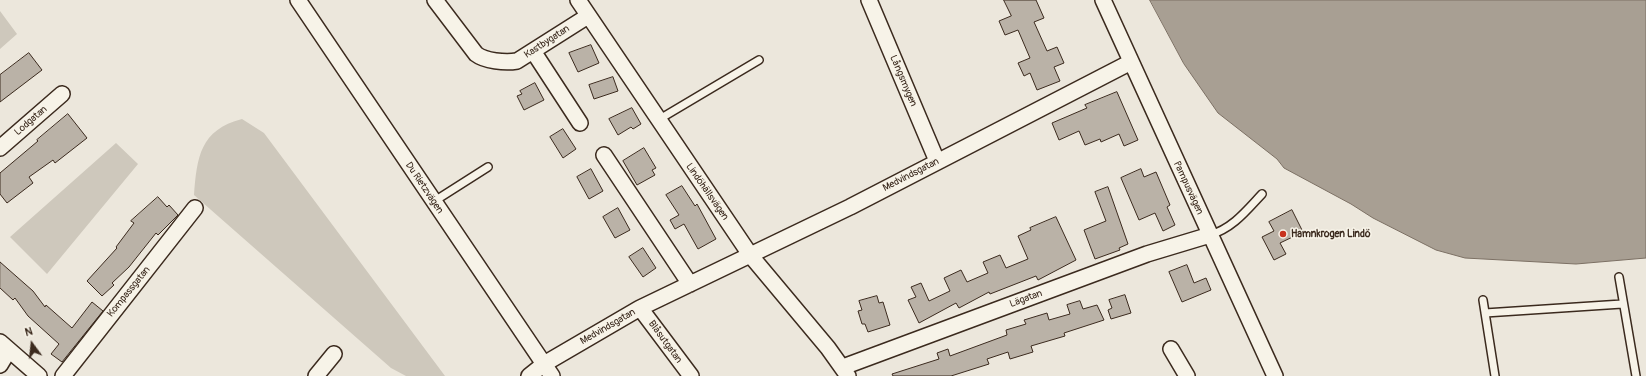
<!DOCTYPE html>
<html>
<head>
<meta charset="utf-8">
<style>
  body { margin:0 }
  #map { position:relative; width:1646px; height:376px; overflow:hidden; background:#ece7dc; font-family:Pangolin,sans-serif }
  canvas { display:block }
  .north { position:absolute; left:12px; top:324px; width:40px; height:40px; -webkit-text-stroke:3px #f7f3e8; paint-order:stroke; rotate:345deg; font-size:11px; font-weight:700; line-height:16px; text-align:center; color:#3b2a1e }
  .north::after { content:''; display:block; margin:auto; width:14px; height:18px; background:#3b2a1e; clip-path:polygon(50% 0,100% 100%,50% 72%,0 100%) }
</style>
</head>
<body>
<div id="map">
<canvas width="1646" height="376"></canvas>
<div class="north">N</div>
</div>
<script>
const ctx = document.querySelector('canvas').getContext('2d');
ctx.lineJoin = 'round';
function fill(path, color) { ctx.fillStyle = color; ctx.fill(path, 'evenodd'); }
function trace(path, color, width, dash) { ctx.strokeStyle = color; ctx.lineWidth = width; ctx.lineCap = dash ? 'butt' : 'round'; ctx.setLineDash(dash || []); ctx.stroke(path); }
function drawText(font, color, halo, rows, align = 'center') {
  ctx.font = font + ' Pangolin,sans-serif'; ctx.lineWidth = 3; ctx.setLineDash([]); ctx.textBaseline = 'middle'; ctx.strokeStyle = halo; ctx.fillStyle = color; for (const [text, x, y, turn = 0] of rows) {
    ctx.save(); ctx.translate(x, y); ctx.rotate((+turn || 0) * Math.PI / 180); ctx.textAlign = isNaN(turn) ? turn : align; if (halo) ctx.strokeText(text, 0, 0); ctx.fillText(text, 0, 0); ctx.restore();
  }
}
const green = new Path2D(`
  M0,11L17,34L0,49Z
  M242,119L264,133L445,376H406L391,368L194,195C197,157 200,130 242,119Z
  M116,143L138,164L47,274L10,237Z`);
const water = new Path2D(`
  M1150,0H1646V258L1576,264L1465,258L1436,250L1373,218L1351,204L1284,168L1277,159L1218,113L1184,64Z`);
const building = new Path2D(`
  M1004,0H1036L1044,18L1034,22L1047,51L1057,47L1064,63L1054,67L1060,81L1037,90L1030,73L1024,76L1018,63L1030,58L1018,30L1005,35L999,21L1011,16Z
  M591,45L599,63L578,72L569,53Z
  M29,53L42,70L0,102V75Z
  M613,77L618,91L594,99L589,85Z
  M535,83L544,100L524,110L517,96L522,94L520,91Z
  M1117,92L1138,140L1124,146L1119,134L1101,142L1100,139L1085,145L1079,131L1059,140L1052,123L1087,108L1085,105Z
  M632,108L641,124L633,129L631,127L618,135L609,119Z
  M68,114L87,138L55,163L53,160L29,177L33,183L7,203L0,194V173L38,141L37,140Z
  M563,129L576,149L563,158L550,137Z
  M644,148L656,168L652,170L655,175L637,185L623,161Z
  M591,169L603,191L589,199L577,177Z
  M1141,169L1144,177L1156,172L1170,205L1167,207L1175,225L1163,231L1155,213L1139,220L1121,178Z
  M682,186L695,206L697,204L716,239L698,249L684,224L675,229L670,220L679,215L666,195Z
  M1108,187L1128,244L1119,248L1120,250L1095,259L1084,230L1106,221L1095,192Z
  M158,197L167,207L169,205L178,215L158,235L156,233L129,267L112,283L114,285L102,296L87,281L117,248L116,247L134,223L131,221Z
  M618,208L630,230L615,238L603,217Z
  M1292,210L1303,232L1280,243L1286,254L1274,260L1262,237L1274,231L1269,222Z
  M1056,217L1076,260L1038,280L1036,276L990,294L989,292L959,308L956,303L919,323L908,300L916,297L911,287L921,283L929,301L950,291L944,278L961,270L967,282L988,273L983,262L1000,255L1006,268L1028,259L1018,236L1031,230L1030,228Z
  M643,248L656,268L643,277L629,257Z
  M0,262L33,291L45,307L46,305L72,328L92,302L103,311L62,362L51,354L59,344L28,316L15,298L13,300L0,288Z
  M1187,265L1194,283L1206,278L1211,290L1182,302L1169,272Z
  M1125,295L1131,313L1111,319L1108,310L1112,308L1109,300Z
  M877,296L879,303L883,302L890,325L868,332L865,324H862L858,311L862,310L859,301Z
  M1080,301L1083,309L1097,305L1104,320L1064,333L1065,336L1031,346L1033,352L1010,359L1008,352L987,359L989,364L951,376H893L892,374L939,359L937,353L948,349L950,356L1007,335L1006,330L1026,324L1024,320L1047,313L1049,320L1070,314L1067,305Z`);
const service = new Path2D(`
  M658,120L759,60
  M433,202L488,167
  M1210,235C1233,228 1246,211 1262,194
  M1619,277L1636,376
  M1483,300L1495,376
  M1485,313L1622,304`);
const minor = new Path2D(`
  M298,0L552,376
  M435,0L476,54C485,61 505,63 517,61L588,16
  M578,0L751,256L828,348L848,376
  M869,0L937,161
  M1103,0L1275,376
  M533,51L580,123
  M0,148L62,94
  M604,155L690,284
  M640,308L691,376
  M0,342L39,376
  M1171,349L1187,376
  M0,365L9,350
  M843,367L1147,254L1210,235
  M63,376L195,208
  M316,376L334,354
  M529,376L544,364L640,308L850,207L1131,62`);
const markers = [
  [1283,234,4,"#c8321e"]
];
const streetNames = [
  ["Kastbygatan",547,42,-33],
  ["Långsmygen",903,81,67],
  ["Lodgatan",31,121,-41],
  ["Medvindsgatan",911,175,-27],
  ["Du Rietzvägen",424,188,56],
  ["Pampusvägen",1188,188,65],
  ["Lindöhällsvägen",707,192,55],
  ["Kompassgatan",129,292,-51],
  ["Lägatan",1026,299,-20],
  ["Medvindsgatan",608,327,-30],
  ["Blåsutgatan",665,342,54]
];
const poiNames = [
  ["Hamnkrogen Lindö",1291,234]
];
fill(green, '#cec8bc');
fill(water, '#a89f93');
trace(water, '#7c7064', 1);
fill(building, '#bab2a7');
trace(building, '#3b2a1e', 1);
trace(service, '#3b2a1e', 10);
trace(minor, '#3b2a1e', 18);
trace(service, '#f7f3e8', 7);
trace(minor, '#f7f3e8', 15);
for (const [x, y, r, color] of markers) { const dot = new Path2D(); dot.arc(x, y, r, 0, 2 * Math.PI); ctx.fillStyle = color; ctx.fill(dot); trace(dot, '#f7f3e8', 1.5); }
drawText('10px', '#3b2a1e', '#f7f3e8', streetNames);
drawText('bold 10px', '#3b2a1e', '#f7f3e8', poiNames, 'left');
</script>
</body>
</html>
